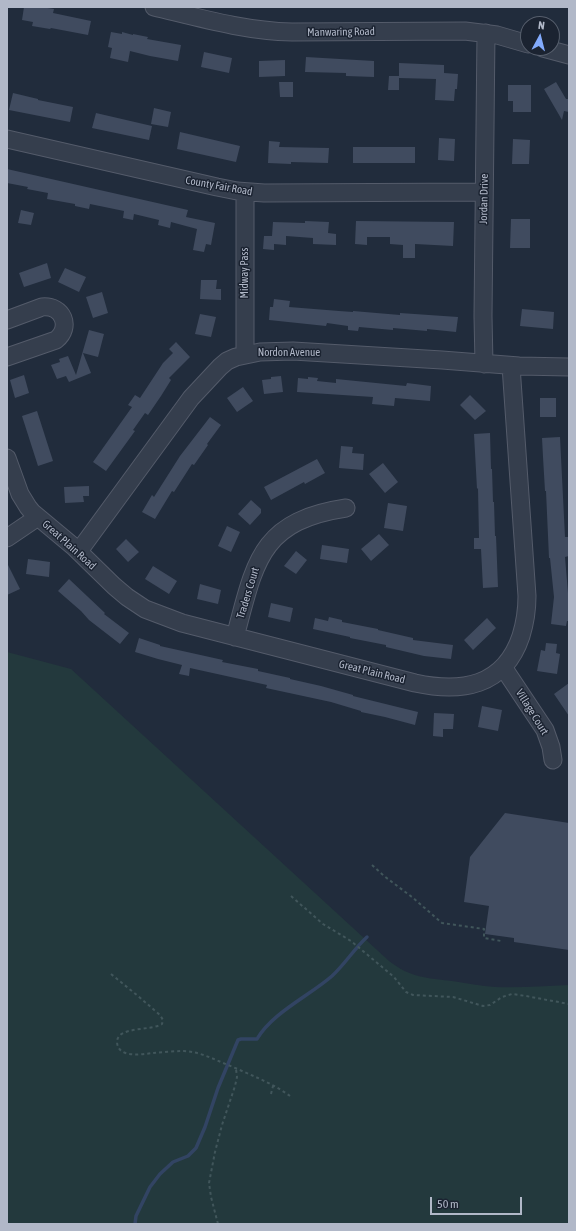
<!DOCTYPE html>
<html>
<head>
<meta charset="utf-8">
<style>
  body { margin:0 }
  #map { position:relative; width:576px; height:1231px; overflow:hidden; background:#212c3c; font-family:"Asap Condensed",sans-serif }
  canvas { display:block }
  .frame { position:absolute; inset:0; border:8px solid #b1b8c8; pointer-events:none }
  .north { position:absolute; left:520px; top:16px; width:40px; height:40px; box-sizing:border-box; background:#1b2331; border:1px solid #575f6d; border-radius:50%; rotate:7deg; font-size:11px; font-weight:700; line-height:16px; text-align:center; color:#b1b8c8 }
  .north::after { content:''; display:block; margin:auto; width:14px; height:18px; background:#82aafc; clip-path:polygon(50% 0,100% 100%,50% 72%,0 100%) }
  .scale { position:absolute; left:430px; top:1197px; width:92px; height:18px; box-sizing:border-box; border:2px solid #b1b8c8; border-top:0; padding-left:5px; font-size:12px; line-height:14px; white-space:nowrap; color:#b1b8c8; -webkit-text-stroke:3px #1b2331; paint-order:stroke }
</style>
</head>
<body>
<div id="map">
<canvas width="576" height="1231"></canvas>
<div class="frame"></div>
<div class="north">N</div>
<div class="scale">50 m</div>
</div>
<script>
const ctx = document.querySelector('canvas').getContext('2d');
ctx.lineJoin = 'round';
function fill(path, color) { ctx.fillStyle = color; ctx.fill(path, 'evenodd'); }
function trace(path, color, width, dash) { ctx.strokeStyle = color; ctx.lineWidth = width; ctx.lineCap = dash ? 'butt' : 'round'; ctx.setLineDash(dash || []); ctx.stroke(path); }
function drawText(font, color, halo, rows, align = 'center') {
  ctx.font = font + ' "Asap Condensed",sans-serif'; ctx.lineWidth = 3; ctx.setLineDash([]); ctx.textBaseline = 'middle'; ctx.strokeStyle = halo; ctx.fillStyle = color; for (const [text, x, y, turn = 0] of rows) {
    ctx.save(); ctx.translate(x, y); ctx.rotate((+turn || 0) * Math.PI / 180); ctx.textAlign = isNaN(turn) ? turn : align; if (halo) ctx.strokeText(text, 0, 0); ctx.fillText(text, 0, 0); ctx.restore();
  }
}
const green = new Path2D(`
  M7,652L71,669L389,961C411,978 427,978 452,981C467,983 481,986 495,987C520,988 544,986 569,985V1224H7Z`);
const stream = new Path2D(`
  M135,1224L136,1216L150,1187L160,1174L173,1162L188,1156L196,1148L205,1127L218,1088L238,1040L241,1039H257C272,1013 309,996 332,976C345,964 354,949 367,937`);
const building = new Path2D(`
  M24,7H41L54,9L53,13L91,21L88,35L51,28L50,29L32,26L33,22L22,20Z
  M111,32L122,34V32L133,35V34L148,37L147,39L181,45L178,61L150,56L130,51L128,62L110,58L112,48L108,47Z
  M204,52L232,58L229,73L201,67Z
  M306,57L374,61V77L346,76V73L305,72Z
  M285,60V76L259,77V61Z
  M399,63L444,65V73L458,74L457,89H455L454,101L435,100L436,79L399,78V90H388L389,76H399Z
  M279,82H293V97H280Z
  M556,82L566,99H569V112L564,111L562,120L544,89Z
  M508,85H531V112H513V101H508Z
  M13,93L38,99V100L73,107L70,122L9,110Z
  M154,108L171,112L168,127L151,124Z
  M96,113L152,126L149,140L92,128Z
  M180,132L240,146L236,162L177,149Z
  M439,138L455,139L454,161L438,160Z
  M513,139L530,140L529,164H512Z
  M269,141L280,142L279,147L329,148L328,163L291,162V164L268,163Z
  M353,147H415V163H353Z
  M7,169L188,210L186,217L215,223L211,245L206,244L204,252L193,250L197,229L171,222L170,228L158,225L159,220L134,214L133,220L123,218L124,211L90,204L89,209L75,206V204L47,199L48,193L27,189L28,187L7,183Z
  M21,210L34,213L31,225L18,223Z
  M511,219H530V248H510Z
  M305,221L329,222L328,233L336,234V245L313,244V238L286,236V245L274,244V250L263,249L264,236H272L273,222L305,223Z
  M356,221L454,222L453,246L415,244V258H403V245L390,244V237H367V245L355,244Z
  M47,263L51,278L24,287L19,273Z
  M65,268L86,277L79,292L58,282Z
  M201,280H217L216,289H221V300L200,299Z
  M102,292L108,313L93,318L86,297Z
  M274,299L290,301L289,307L339,311L353,312V311L400,315V313L458,317L456,332L427,329V331L393,328V330L359,327L358,331L348,330V326L327,323L326,326L269,320L270,307H273Z
  M522,309L554,312L553,329L520,326Z
  M200,314L216,317L211,337L195,334Z
  M89,330L104,334L98,357L83,353L91,373L69,382L66,376L57,379L51,365L60,362L59,359L68,356L76,375Z
  M176,342L190,357L169,378L171,380L161,396L148,415L145,413L133,430L135,431L106,471L93,462L132,407L128,405L135,395L140,398L163,363L173,353L169,349Z
  M24,375L29,393L15,398L10,380Z
  M281,376L283,392L264,394L262,380L271,379V377Z
  M308,377L318,378L317,381L336,383V379L406,386L407,383L431,386L430,401L395,398L394,406L372,404L373,397L297,392L298,378L308,379Z
  M243,387L253,401L237,412L227,398Z
  M470,395L486,411L475,420L460,405Z
  M540,398H556V417H540Z
  M37,411L53,461L38,466L22,416Z
  M210,417L221,425L207,444L208,445L194,465L192,464L174,492L172,491L155,519L142,512L152,495L154,497L180,456Z
  M490,433L491,469H492L493,502H494L495,536H496L498,587L483,588L481,549H474V538H479L478,488L477,489L474,434Z
  M560,437L565,537H569V556L565,557L569,605V621H567L566,626L551,624L554,597L550,558H549L546,491H545L543,457L542,438Z
  M341,446L353,447L352,453L364,454L363,470L339,468Z
  M317,459L325,473L305,484L304,482L271,500L264,487Z
  M383,463L398,482L385,493L369,474Z
  M89,486V496H83L84,502L65,503L64,487Z
  M251,500L261,509V513L250,525L238,514Z
  M388,503L407,506L403,531L384,528Z
  M227,526L240,532L231,552L218,546Z
  M379,534L389,545L371,561L361,549Z
  M126,539L139,552L128,562L116,549Z
  M322,545L349,549L347,563L320,559Z
  M296,551L307,560L296,574L284,566Z
  M28,559L50,562L49,577L26,574Z
  M7,563L20,589L7,595Z
  M153,566L177,581L169,594L145,579Z
  M69,579L105,613L104,614L129,633L120,644L89,620L81,611L58,591Z
  M200,584L221,590L218,604L197,599Z
  M271,603L293,608L290,622L268,617Z
  M329,617L342,620V622L378,629V630L413,638V640L453,645L451,659L424,656L386,647V645L350,638V637L313,629L315,618L328,621Z
  M487,618L496,628L473,650L464,640Z
  M139,638L160,645V646L223,660L222,662L258,669V671L290,678V679L321,686L353,695V696L418,712L415,725L385,717L361,712V711L331,702L266,688L267,685L190,668L189,676L179,674L182,665L158,659L135,652Z
  M546,643L557,644L556,653L560,654L557,674L537,671L541,650L545,651Z
  M569,683V716L554,694Z
  M482,706L502,710L498,731L478,727Z
  M434,713L454,714L453,729H443V737L433,736Z
  M505,813L569,823V950L514,942V938L485,934L489,906L464,902L470,857Z`);
const path = new Path2D(`
  M372,865L384,876L412,897L442,923L484,929V938L501,941
  M291,896L323,924L351,941L394,977L406,992L413,995L453,997L483,1006L490,1005L502,997L512,994L526,996L569,1004
  M111,974L138,996L160,1015L163,1020L162,1024C152,1031 117,1026 117,1042C118,1059 142,1054 153,1053C163,1052 174,1051 184,1051C202,1052 217,1061 233,1067C253,1076 272,1083 290,1096
  M271,1094L273,1086
  M218,1224L211,1197L209,1183L215,1152L222,1125L235,1086L237,1077L236,1069`);
const minor = new Path2D(`
  M154,7C200,18 245,31 292,32L465,31L497,35L528,44
  M543,48L569,55
  M7,139L217,187L237,191L264,193L484,192
  M7,320L42,307C63,305 72,327 56,340L7,357
  M245,354V192
  M484,364L483,316L486,33
  M7,458L20,494L28,507L32,512L74,547L114,586L127,597L145,609L182,623L415,683C461,693 504,687 521,636C525,623 527,610 527,596L511,366
  M7,538L38,517
  M79,551L191,398L220,367L227,361L236,357L260,352L293,351L442,360L519,366L569,367
  M235,637C255,563 259,521 346,508
  M503,667L545,730L551,747L553,760`);
const streetNames = [
  ["Manwaring Road",341,32,-1],
  ["County Fair Road",219,186,10],
  ["Jordan Drive",484,199,-89],
  ["Midway Pass",245,273,-90],
  ["Nordon Avenue",289,353],
  ["Great Plain Road",69,545,42],
  ["Traders Court",248,593,-73],
  ["Great Plain Road",372,672,14],
  ["Village Court",532,712,58]
];
fill(green, '#23393d');
trace(stream, '#324463', 3.5);
fill(building, '#404b5f');
trace(minor, '#545b6a', 19);
trace(path, '#41565b', 2, [3, 3]);
trace(minor, '#353e4d', 17);
drawText('11px', '#b1b8c8', '#1b2331', streetNames);
</script>
</body>
</html>
